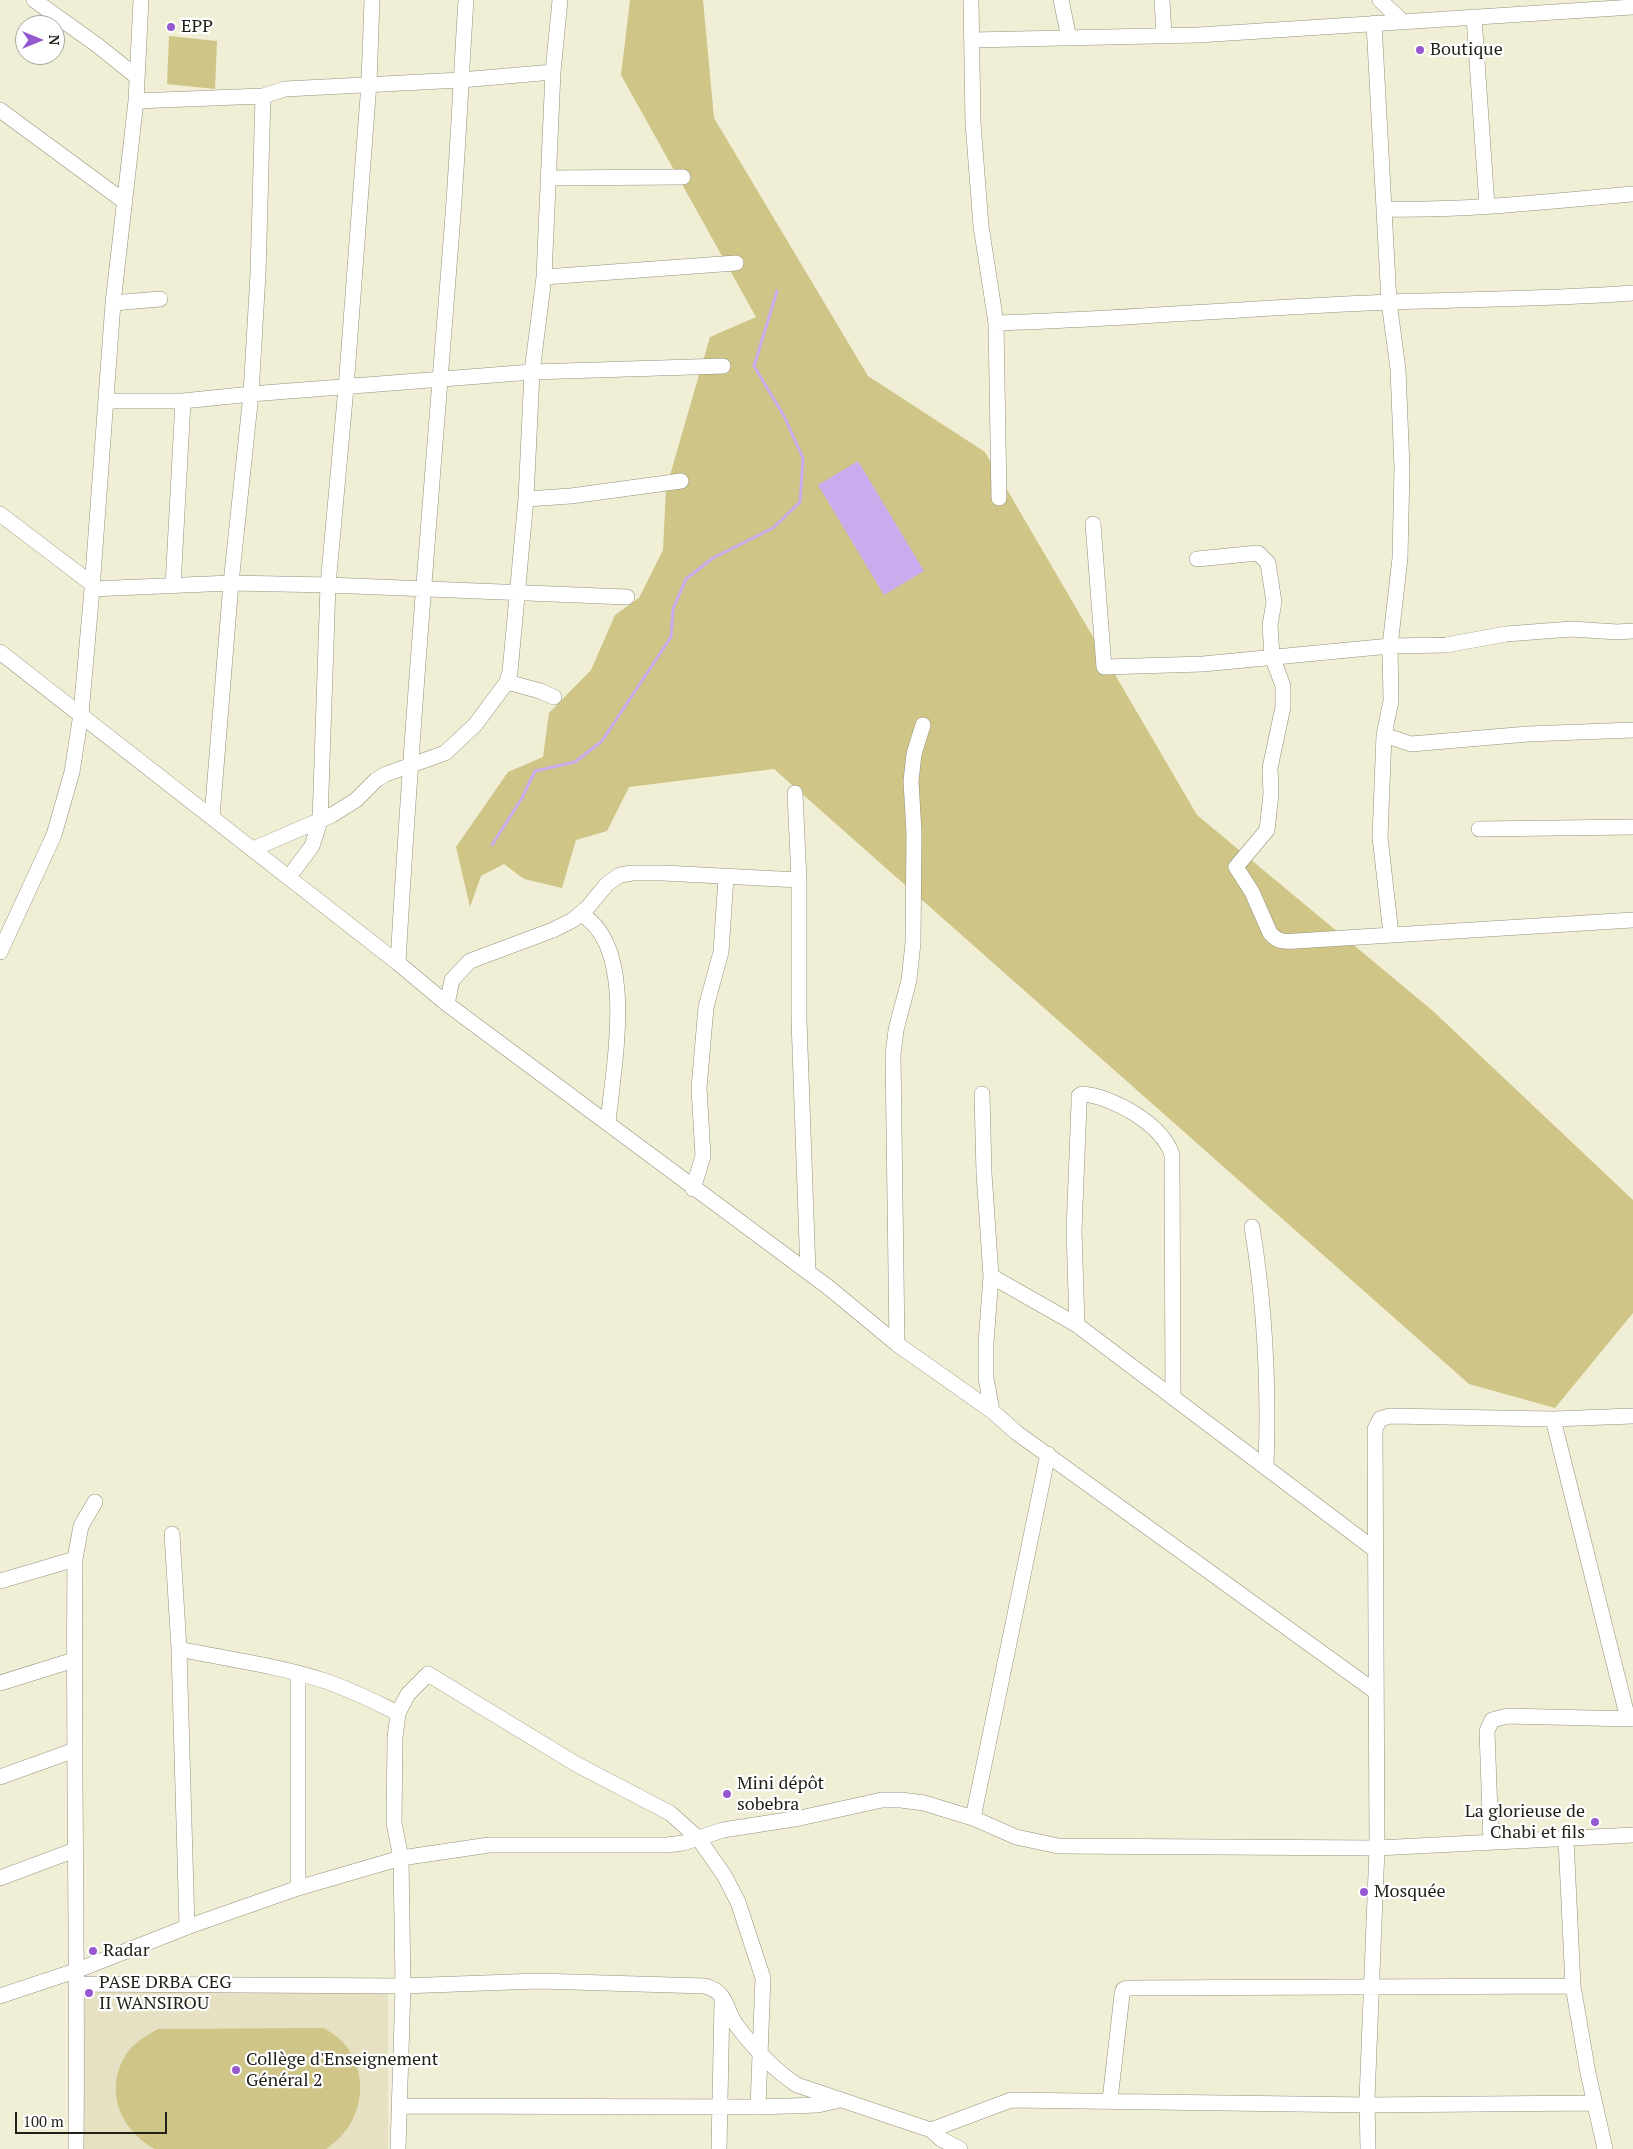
<!DOCTYPE html>
<html>
<head>
<meta charset="utf-8">
<style>
  body { margin:0 }
  #map { position:relative; width:1633px; height:2149px; overflow:hidden; background:#f1eed6; font-family:"PT Serif",serif }
  canvas { display:block }
  .north { position:absolute; left:15px; top:15px; width:50px; height:50px; box-sizing:border-box; background:#fff; border:1px solid #a6a5a2; border-radius:50%; rotate:90deg; font-size:14px; font-weight:700; line-height:20px; text-align:center; color:#211f16 }
  .north::after { content:''; display:block; margin:auto; width:18px; height:22px; background:#9659d0; clip-path:polygon(50% 0,100% 100%,50% 72%,0 100%) }
  .scale { position:absolute; left:15px; top:2112px; width:152px; height:22px; box-sizing:border-box; border:2px solid #211f16; border-top:0; padding-left:6px; font-size:15px; line-height:18px; white-space:nowrap; color:#211f16; -webkit-text-stroke:4px #fff; paint-order:stroke }
</style>
</head>
<body>
<div id="map">
<canvas width="1633" height="2149"></canvas>
<div class="north">N</div>
<div class="scale">100 m</div>
</div>
<script>
const ctx = document.querySelector('canvas').getContext('2d');
ctx.lineJoin = 'round';
function fill(path, color) { ctx.fillStyle = color; ctx.fill(path, 'evenodd'); }
function trace(path, color, width, dash) { ctx.strokeStyle = color; ctx.lineWidth = width; ctx.lineCap = dash ? 'butt' : 'round'; ctx.setLineDash(dash || []); ctx.stroke(path); }
function drawText(font, color, halo, rows, align = 'center') {
  ctx.font = font + ' "PT Serif",serif'; ctx.lineWidth = 4.5; ctx.setLineDash([]); ctx.textBaseline = 'middle'; ctx.strokeStyle = halo; ctx.fillStyle = color; for (const [text, x, y, turn = 0] of rows) {
    ctx.save(); ctx.translate(x, y); ctx.rotate((+turn || 0) * Math.PI / 180); ctx.textAlign = isNaN(turn) ? turn : align; if (halo) ctx.strokeText(text, 0, 0); ctx.fillText(text, 0, 0); ctx.restore();
  }
}
const built = new Path2D(`
  M388,1991V2149H83L85,1992Z`);
const green = new Path2D(`
  M630,0H703L714,118L868,376L985,452L1197,815L1433,1011L1633,1200V1313L1555,1408L1469,1384L774,769L629,787L607,831L576,840L562,888L524,879L504,864L481,876L470,907L456,847L508,772L543,757L549,713L591,670L615,615L639,598L663,550L666,489L710,337L756,317L621,75Z
  M169,36L217,41L215,89L167,84Z
  M324,2028C330,2032 338,2037 343,2042C372,2076 363,2125 326,2149H155C120,2130 103,2089 127,2053C135,2042 146,2036 158,2029Z`);
const water = new Path2D(`
  M858,461L924,571L884,595L818,485Z`);
const stream = new Path2D(`
  M492,845L522,798L535,771L575,762L602,741L671,637L673,609L686,579L713,558L773,528L800,502L803,458L784,416L754,366L777,291`);
const minor = new Path2D(`
  M34,0L97,45L137,77
  M971,0L973,123L981,226L996,323C1128,319 1259,307 1390,302C1471,299 1552,299 1633,293
  M1061,0L1069,38
  M1162,0L1164,35
  M1380,0L1403,22
  M1474,17L1487,206
  M1374,23L1389,302L1398,369L1402,468L1400,558L1390,646L1391,701L1384,735L1380,837L1391,934
  M973,40L1198,35L1633,7
  M136,101L263,96L285,89L461,80L553,72
  M0,110L125,202
  M548,178L683,177
  M1386,209C1468,211 1551,201 1633,194
  M544,277L736,263
  M113,303L160,299
  M996,323L999,498
  M106,401H183L251,394L532,372L723,366
  M526,499L571,496L681,481
  M0,514L92,584
  M1093,524L1104,667L1203,664L1390,646L1446,645L1506,634L1572,629L1617,632L1633,631
  M1197,559L1258,553L1268,563L1274,602L1270,625L1272,656L1283,686V707L1270,768L1271,794L1267,830L1236,867L1252,892L1270,933C1278,942 1284,942 1296,941L1633,920
  M173,586L183,401
  M92,589L231,583L328,585L627,597
  M0,652L398,963L447,1004L828,1287L897,1344L992,1411L1017,1433L1376,1692
  M507,682L540,691L554,697
  M1384,735L1411,744L1528,734L1633,730
  M795,793L799,880
  M212,817L231,583L251,394L258,274L263,96
  M1479,829L1633,827
  M253,849L332,815L356,800L376,780L386,774L445,753L475,725L507,682L510,672L526,499L532,372L544,277L553,72L560,0
  M289,877L312,846L320,821L328,585L346,388L369,83L372,0
  M581,914C638,947 613,1067 608,1123
  M0,952L54,835L72,772L81,714L92,589L113,303L136,101L141,0
  M398,963C412,717 433,473 452,228C458,152 461,76 466,0
  M447,1004L452,980L470,961L553,930L573,920L588,907L607,884L620,875L632,873H663L799,880V1020L808,1272
  M982,1094L984,1173L991,1276L986,1343V1378L992,1411
  M693,1189L703,1156L699,1088L706,1007L721,952L726,877
  M1252,1227C1265,1306 1269,1387 1266,1467
  M991,1276L1077,1325L1374,1549
  M1077,1325L1074,1231L1079,1104V1096L1082,1094C1113,1096 1163,1125 1172,1155L1173,1397
  M897,1344L893,1055L896,1030L909,980L913,943L914,833L911,781L914,754L923,725
  M1553,1419L1628,1719
  M172,1534L179,1649L187,1927
  M0,1581L75,1559
  M179,1649C227,1659 275,1665 322,1680C348,1688 373,1701 398,1713
  M298,1673V1888
  M0,1683L74,1660
  M0,1777L75,1750
  M973,1818L1048,1454
  M1566,1839L1573,1986L1588,2073L1605,2149
  M1491,1842L1487,1731L1492,1720L1507,1716L1633,1719
  M0,1878L75,1850
  M78,1984L403,1986L538,1981L705,1986C729,1993 724,2008 737,2026C753,2047 774,2070 797,2085L931,2130L941,2139L960,2149
  M0,1996L78,1970L187,1927L298,1888L401,1858L489,1845H667L683,1843L723,1830L800,1818L882,1800H901L924,1803L973,1818L1016,1837L1058,1846L1377,1848L1633,1835
  M1110,2100L1122,1995L1123,1990L1127,1988L1573,1986
  M758,2107L818,2105L840,2100
  M931,2130L1011,2100L1367,2105L1595,2103
  M76,2149C78,1952 73,1756 75,1559L81,1526L95,1502
  M398,2149L403,1986L401,1858L394,1823L395,1738L398,1713L408,1694L428,1674L576,1764L670,1813L698,1838L724,1875L738,1902L763,1978L758,2107L401,2106
  M719,2149L722,2001
  M1368,2149L1367,2099L1377,1848L1375,1429L1380,1419L1390,1416L1553,1419L1633,1416`);
const markers = [
  [171,27,5,"#9659d0"],
  [1420,50,5,"#9659d0"],
  [727,1794,5,"#9659d0"],
  [1595,1822,5,"#9659d0"],
  [1364,1892,5,"#9659d0"],
  [93,1951,5,"#9659d0"],
  [89,1993,5,"#9659d0"],
  [236,2070,5,"#9659d0"]
];
const poiNames = [
  ["EPP",181,27],
  ["Boutique",1430,50],
  ["Mini dépôt",737,1784],
  ["sobebra",737,1805],
  ["La glorieuse de",1585,1812,"right"],
  ["Chabi et fils",1585,1833,"right"],
  ["Mosquée",1374,1892],
  ["Radar",103,1951],
  ["PASE DRBA CEG",99,1983],
  ["II WANSIROU",99,2004],
  ["Collège d'Enseignement",246,2060],
  ["Général 2",246,2081]
];
fill(built, '#e6e1c2');
fill(green, '#cfc586');
fill(water, '#caabee');
trace(stream, '#caabee', 3);
trace(minor, '#94907a', 16);
trace(minor, '#fff', 15);
for (const [x, y, r, color] of markers) { const dot = new Path2D(); dot.arc(x, y, r, 0, 2 * Math.PI); ctx.fillStyle = color; ctx.fill(dot); trace(dot, '#fff', 2); }
drawText('18px', '#211f16', '#fff', poiNames, 'left');
</script>
</body>
</html>
